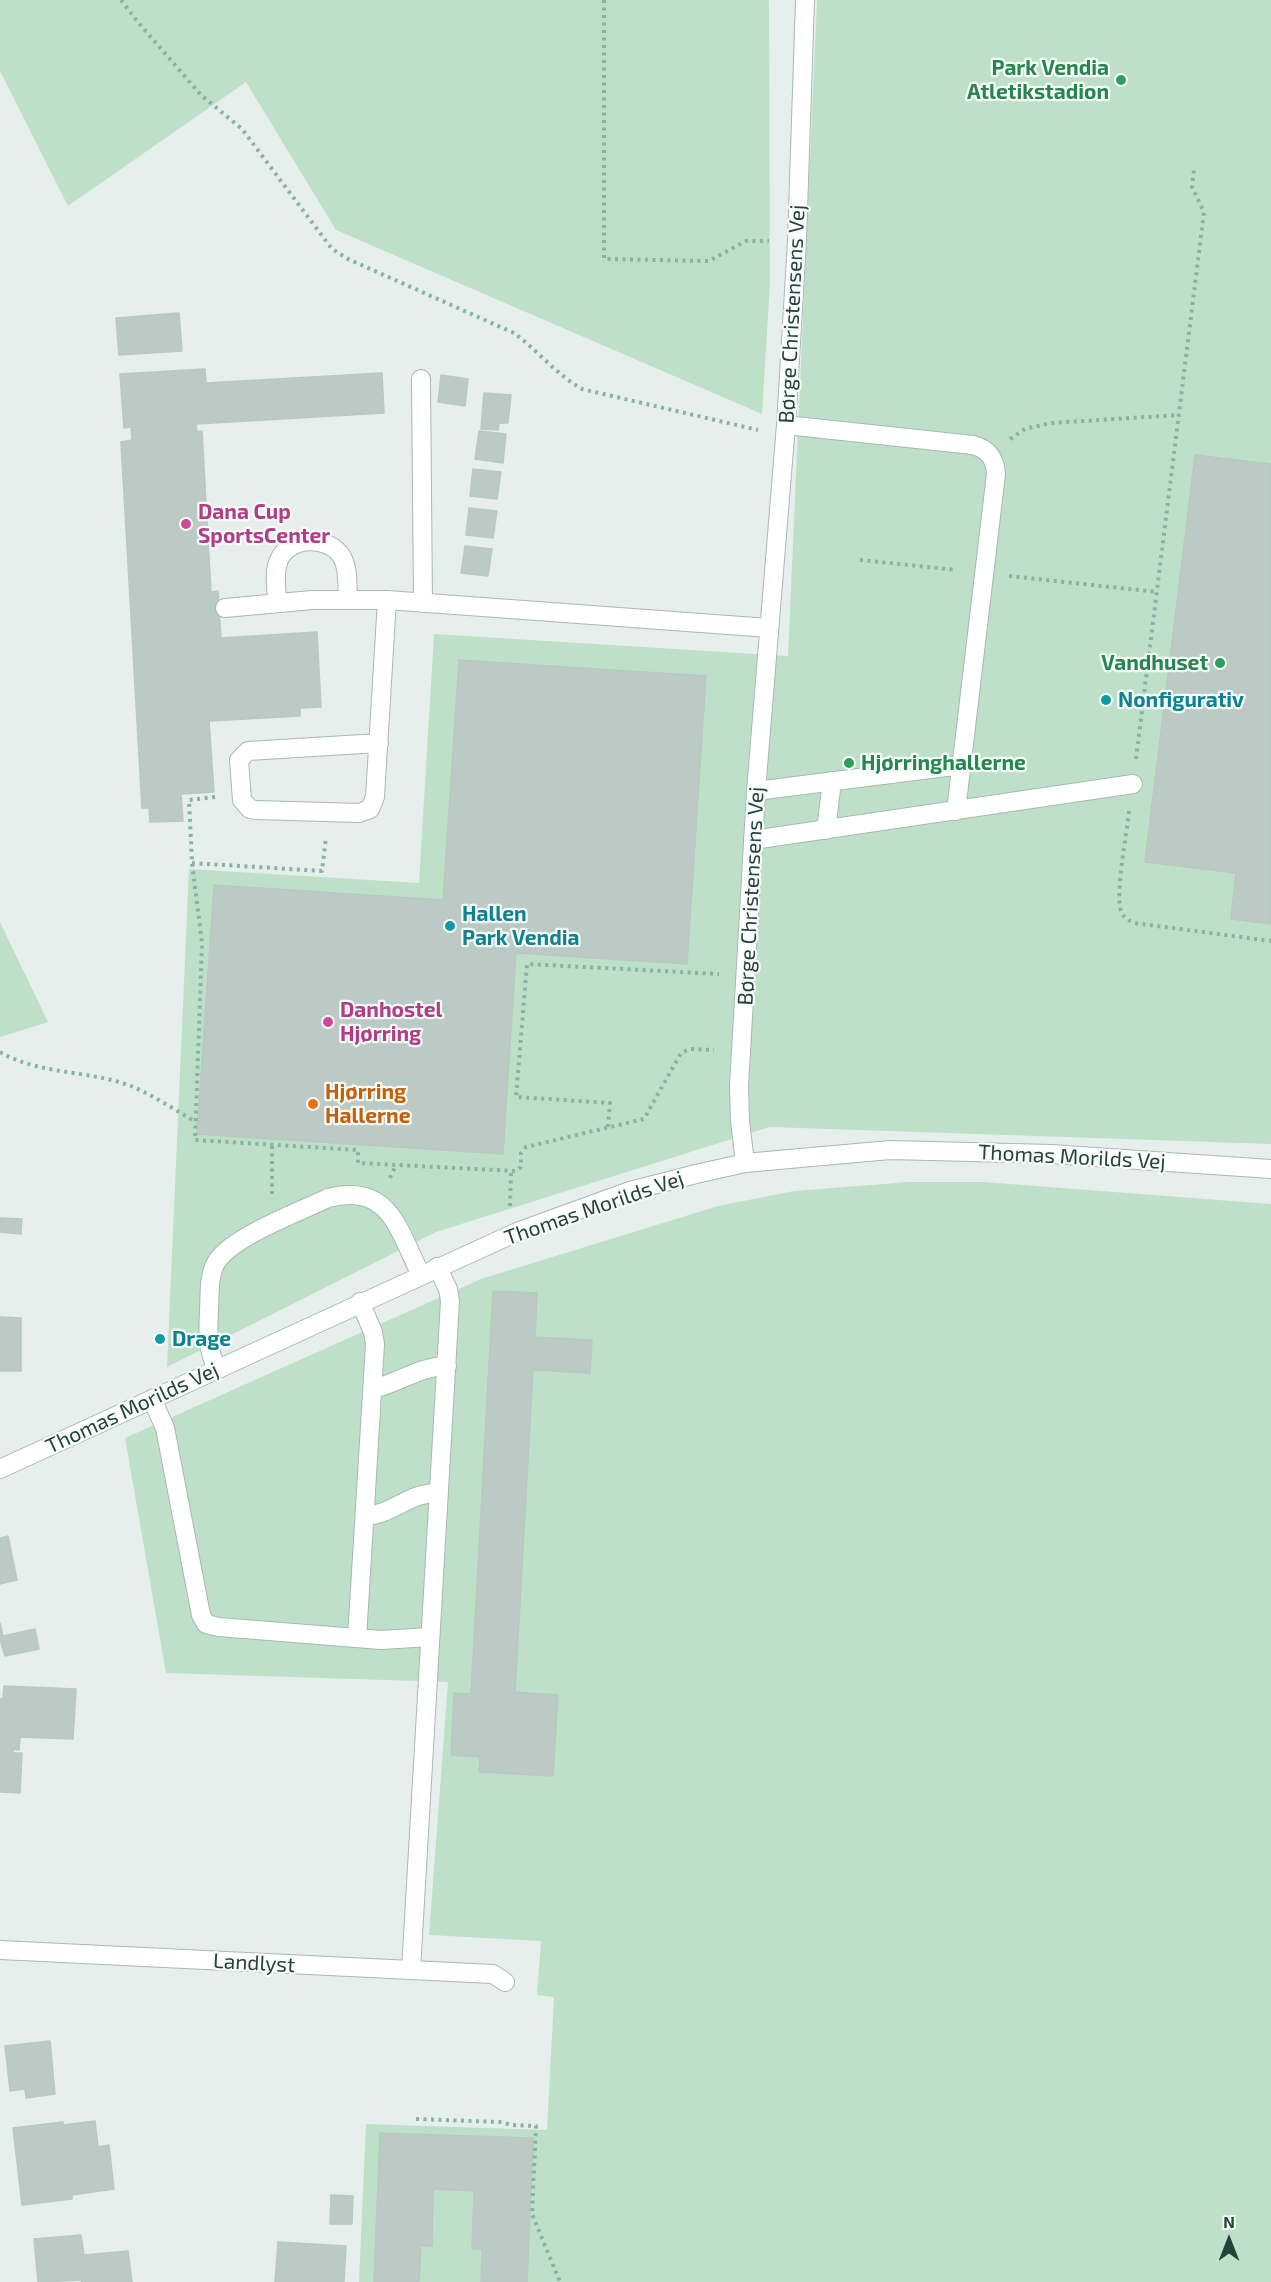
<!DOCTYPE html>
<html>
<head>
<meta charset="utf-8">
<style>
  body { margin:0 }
  #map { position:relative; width:1271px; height:2282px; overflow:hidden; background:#e6efeb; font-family:"Exo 2",sans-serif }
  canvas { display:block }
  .north { position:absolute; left:1199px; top:2210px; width:60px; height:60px; -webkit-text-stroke:4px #f7fbf9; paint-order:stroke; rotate:0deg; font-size:16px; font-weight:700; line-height:24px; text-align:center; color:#24423a }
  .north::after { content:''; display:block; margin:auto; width:21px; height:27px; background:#24423a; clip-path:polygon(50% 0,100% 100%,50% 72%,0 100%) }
</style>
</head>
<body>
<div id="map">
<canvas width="1271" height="2282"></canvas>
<div class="north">N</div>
</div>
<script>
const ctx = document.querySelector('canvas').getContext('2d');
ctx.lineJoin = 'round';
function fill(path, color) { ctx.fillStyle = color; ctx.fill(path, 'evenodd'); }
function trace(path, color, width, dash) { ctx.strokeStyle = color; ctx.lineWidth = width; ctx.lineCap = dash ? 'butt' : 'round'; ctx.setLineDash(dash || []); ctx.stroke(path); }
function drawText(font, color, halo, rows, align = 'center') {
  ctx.font = font + ' "Exo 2",sans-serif'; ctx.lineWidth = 4.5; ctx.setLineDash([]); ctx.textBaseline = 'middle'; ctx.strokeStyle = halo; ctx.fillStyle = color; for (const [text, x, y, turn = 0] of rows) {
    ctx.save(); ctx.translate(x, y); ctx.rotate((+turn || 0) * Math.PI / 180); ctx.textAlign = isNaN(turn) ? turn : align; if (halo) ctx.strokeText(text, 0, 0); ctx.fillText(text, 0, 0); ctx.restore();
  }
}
const green = new Path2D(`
  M0,0H769L770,282L762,414L336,230L246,82L68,206L0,71Z
  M817,0H1271V1144L770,1127L436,1232L167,1367L189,869L419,883L434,634L788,656Z
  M0,922L48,1022L0,1037Z
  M909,1182H984L1271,1204V2282H359L366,2124L547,2130L554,1997L537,1995L541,1941L429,1935L448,1682L166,1673L125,1438L481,1279L718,1206L794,1191Z`);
const building = new Path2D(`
  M179,313L182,351L119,355L116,318Z
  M205,369L206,383L382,373L384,413L196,424L197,432L202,431L211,592L218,591L221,638L317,632L321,707L300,708V716L209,721L214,792L181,794L183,821L150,822L149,808H142L121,442L132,440L131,427L124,428L120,374Z
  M441,375L468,379L465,406L438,402Z
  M484,393L511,395L508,423H499L498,430L481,429Z
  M479,431L506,434L503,463L475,459Z
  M1195,455L1271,464V924L1231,919L1236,873L1145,862Z
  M473,469L501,472L497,499L470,496Z
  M469,508L497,511L493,538L466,535Z
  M465,546L492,549L488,576L461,573Z
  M459,660L706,676L687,964L516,953L503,1154L197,1134L214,885L443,900Z
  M0,1218L22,1219L21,1234L0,1232Z
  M493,1291L537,1293L535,1337L592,1340L590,1373L533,1370L515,1692L558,1695L553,1776L479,1772L480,1757L451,1755L454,1693L471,1694Z
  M0,1317L21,1318V1371H0Z
  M8,1536L17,1580L0,1584V1538Z
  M0,1623L3,1636L35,1629L39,1649L5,1656L0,1639Z
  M4,1686L76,1689L73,1739L20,1737L19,1750L13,1749V1753H22L20,1793L0,1792V1699H3Z
  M50,2041L55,2094L26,2098L25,2089L10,2091L5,2046Z
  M95,2121L98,2147L109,2145L114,2189L72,2195V2199L22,2205L13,2128L63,2122V2125Z
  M380,2133L533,2138L527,2282H481L482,2249H472L474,2191L433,2189L432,2246H421L419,2282H374Z
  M331,2195L353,2196L352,2224H330Z
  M81,2235L84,2255L128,2251L132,2282H82V2280L38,2282L34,2239Z
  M278,2242L346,2246L344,2282H275Z`);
const path = new Path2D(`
  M121,0L137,21L201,95L242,129L332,249L348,259L514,333C537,350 557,375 582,389L758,430
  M604,0V259L709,261L746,241H769
  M1010,439L1025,429L1051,423L1179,415
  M860,560L957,570
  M1009,576L1157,592
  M1136,759L1204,212L1192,187L1194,170
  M215,797L189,800L192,863L202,943L195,1140L358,1150V1163L516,1171L521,1167V1153L526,1147L644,1119L681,1053L690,1049L714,1050
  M1129,811C1127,833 1115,893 1121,911C1123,917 1128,920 1134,923L1271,941
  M192,863L322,871L326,837
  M0,1052C39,1075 89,1070 131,1086C153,1095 175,1110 196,1122
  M608,1127L610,1103L516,1097L527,964L719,974
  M390,1178L396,1165
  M272,1194V1145
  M510,1206L511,1171
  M416,2119L500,2122L512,2125L536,2126L532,2214L560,2282`);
const lane = new Path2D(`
  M421,379L423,603
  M786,425L973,445C988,449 995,458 996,474L956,811
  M277,603C277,590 273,573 279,560C289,536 329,535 342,557C349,569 347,586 348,599
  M225,608L312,600H387L769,628
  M379,743L248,751L239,760L242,800L250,809L256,810L359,813L370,809L375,797L387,600
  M756,791L962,765
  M826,830L832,781
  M753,840L1133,784
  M217,1369C207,1349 208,1332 209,1311C210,1295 208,1275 217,1261C234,1236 299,1212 328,1198C390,1182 398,1230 421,1275
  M373,1389C398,1383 421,1366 447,1366
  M152,1399L165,1428L201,1615L206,1624L219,1627L381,1640L430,1637
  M365,1516C392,1515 411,1491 439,1493
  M357,1638L375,1344L373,1332L360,1302
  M411,1970L450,1301L448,1289L437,1267`);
const street = new Path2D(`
  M745,1163L740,1121L739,1086L756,791L786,425L797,241L805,0
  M0,1469L517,1232L630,1191L696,1174L745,1163L890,1150L1051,1154L1271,1169
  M0,1950L493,1974L505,1982`);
const markers = [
  [1121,80,6,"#2e9e5b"],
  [186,524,6,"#d1479c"],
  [1220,663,6,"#2e9e5b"],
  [1106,700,6,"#0f9aa8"],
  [849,763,6,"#2e9e5b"],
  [450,926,6,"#0f9aa8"],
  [328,1022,6,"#d1479c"],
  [313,1104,6,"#e8710a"],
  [160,1339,6,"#0f9aa8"]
];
const leisureNames = [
  ["Park Vendia",1109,68],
  ["Atletikstadion",1109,92],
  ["Vandhuset",1208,663],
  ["Hjørringhallerne",861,763,"left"]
];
const streetNames = [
  ["Børge Christensens Vej",792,314,-87],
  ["Børge Christensens Vej",751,896,-87],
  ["Thomas Morilds Vej",1072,1157,3],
  ["Thomas Morilds Vej",594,1208,-19],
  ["Thomas Morilds Vej",132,1408,-25],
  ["Landlyst",254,1963,3]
];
const hotelNames = [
  ["Dana Cup",198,512],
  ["SportsCenter",198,536],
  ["Danhostel",340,1010],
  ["Hjørring",340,1034]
];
const cultureNames = [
  ["Nonfigurativ",1118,700],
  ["Hallen",462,914],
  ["Park Vendia",462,938],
  ["Drage",172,1339]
];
const foodNames = [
  ["Hjørring",325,1092],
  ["Hallerne",325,1116]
];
fill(green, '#bfe0c8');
fill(building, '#bbcac4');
trace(building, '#b8c9c2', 1.5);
trace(lane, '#a8b8b2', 20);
trace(street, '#a8b8b2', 20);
trace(path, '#86b3a5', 4, [3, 4.5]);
trace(lane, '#fff', 18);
trace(street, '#fff', 18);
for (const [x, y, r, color] of markers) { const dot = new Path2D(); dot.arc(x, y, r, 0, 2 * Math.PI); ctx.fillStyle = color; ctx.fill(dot); trace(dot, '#f7fbf9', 2); }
drawText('bold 21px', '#27864d', '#f7fbf9', leisureNames, 'right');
drawText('21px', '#24423a', '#f7fbf9', streetNames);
drawText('bold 21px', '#b23c85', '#f7fbf9', hotelNames, 'left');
drawText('bold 21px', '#0d838f', '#f7fbf9', cultureNames, 'left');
drawText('bold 21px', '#c56008', '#f7fbf9', foodNames, 'left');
</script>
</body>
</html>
